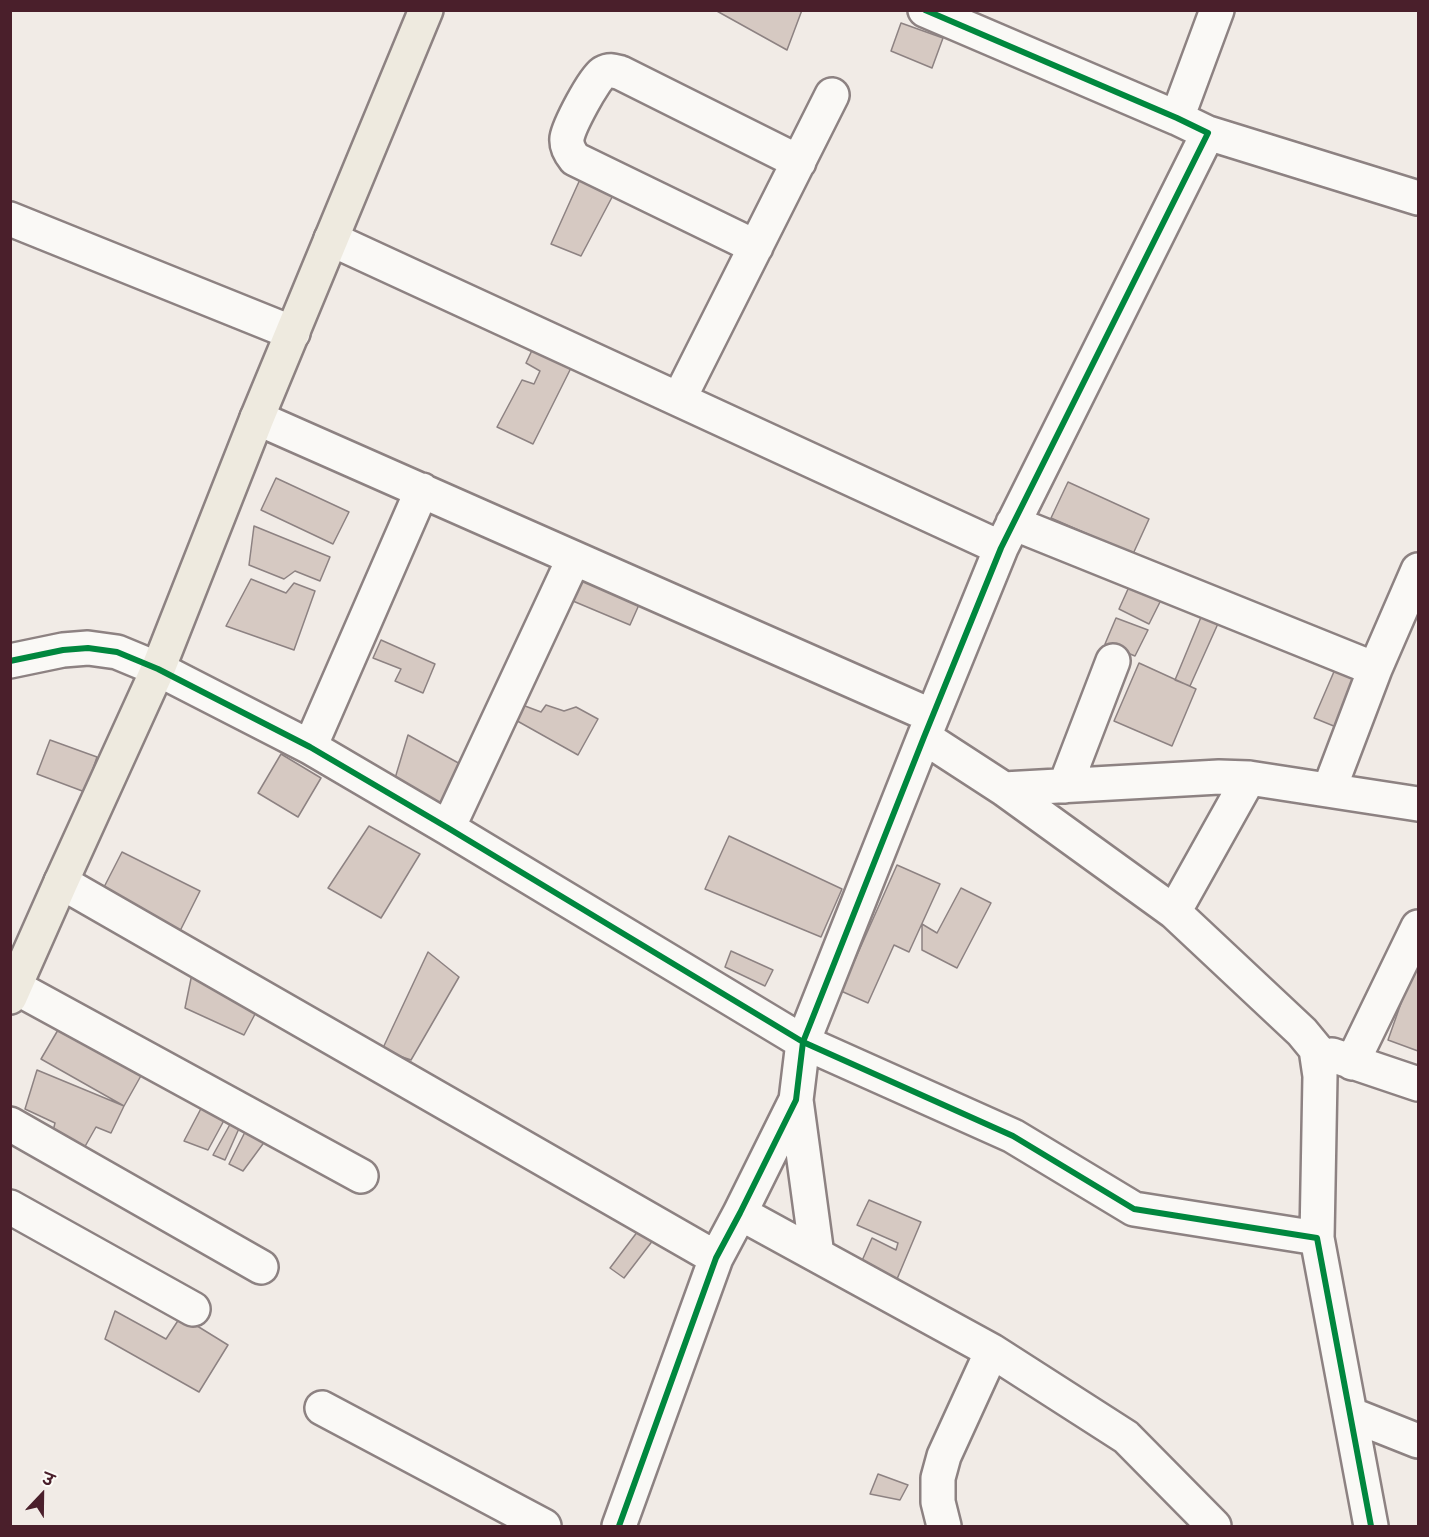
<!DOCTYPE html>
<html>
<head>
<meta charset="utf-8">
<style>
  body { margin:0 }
  #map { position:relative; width:1429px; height:1537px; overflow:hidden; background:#f1ebe6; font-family:"Playpen Sans","Playpen Sans Deva",sans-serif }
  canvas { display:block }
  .frame { position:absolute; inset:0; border:12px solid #4a1f2b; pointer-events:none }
  .north { position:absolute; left:12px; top:1465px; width:60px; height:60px; -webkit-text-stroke:4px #fdfcf7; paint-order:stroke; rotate:22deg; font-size:16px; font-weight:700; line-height:24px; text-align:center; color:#4a1f2b }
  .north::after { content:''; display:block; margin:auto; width:21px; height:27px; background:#4a1f2b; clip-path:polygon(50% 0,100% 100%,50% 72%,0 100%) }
</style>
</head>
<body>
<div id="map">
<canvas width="1429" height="1537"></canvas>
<div class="frame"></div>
<div class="north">उ</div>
</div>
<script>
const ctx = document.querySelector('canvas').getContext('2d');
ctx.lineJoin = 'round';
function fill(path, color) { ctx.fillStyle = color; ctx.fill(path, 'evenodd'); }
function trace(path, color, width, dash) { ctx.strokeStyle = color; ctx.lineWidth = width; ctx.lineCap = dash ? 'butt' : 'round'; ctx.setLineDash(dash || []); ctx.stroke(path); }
const building = new Path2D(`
  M715,10H802L787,50Z
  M901,23L943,38L932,68L891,51Z
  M586,166L619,184L581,256L551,244Z
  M535,344L574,362L533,444L497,427L522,380L534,384L540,371L526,363Z
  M276,478L349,512L333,544L261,510Z
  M1068,482L1149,519L1133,554L1051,518Z
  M254,526L330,557L320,581L295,571L284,579L249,565Z
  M572,569L642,598L630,625L561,596Z
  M1133,578L1165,592L1149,624L1119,609Z
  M251,579L286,593L294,583L315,591L294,650L226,626Z
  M1204,610L1221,617L1190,686L1175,680Z
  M1116,618L1148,630L1135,656L1105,644Z
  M381,640L435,664L423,693L395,681L401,669L373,658Z
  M1139,663L1196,689L1172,746L1114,721Z
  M1336,667L1365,679L1346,731L1314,718Z
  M517,703L541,712L546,705L564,711L576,707L598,719L578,755L512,718Z
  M408,735L471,770L452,814L393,785Z
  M50,740L97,757L85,792L37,774Z
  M281,754L321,778L298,817L258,793Z
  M369,826L420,854L381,918L328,888Z
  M729,836L842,889L821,937L705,889Z
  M122,852L200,891L180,931L101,893Z
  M897,865L940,884L909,952L894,945L868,1003L841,991Z
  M961,888L991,903L957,968L922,950V924L937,933Z
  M731,951L773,970L765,986L725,967Z
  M428,952L459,977L411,1060L382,1050Z
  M1418,955V1051L1388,1040Z
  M194,964L263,999L244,1035L185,1008Z
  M65,1018L147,1065L124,1106L41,1059Z
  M37,1070L124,1106L111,1133L96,1127L83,1150L52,1135L55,1123L25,1109Z
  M206,1099L228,1113L208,1150L184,1141Z
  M233,1119L241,1124L225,1160L213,1155Z
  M248,1126L271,1133L243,1171L229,1164Z
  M869,1200L921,1222L897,1279L861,1263L872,1238L896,1250L898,1243L857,1225Z
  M641,1227L657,1235L624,1278L610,1268Z
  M115,1311L166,1339L181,1316L228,1345L199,1392L105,1339Z
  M878,1474L908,1485L900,1500L870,1494Z`);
const minor = new Path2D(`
  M1177,118L1217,10
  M1208,133L1418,198
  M10,219L293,333
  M331,239L1001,548
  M756,247L575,159C570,153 566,147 567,138C569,126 593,80 603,73C610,69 614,71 621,73L799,162
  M679,399L832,95
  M257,418L932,716
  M1013,523L1375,669
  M10,661L63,650L88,648L117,652L158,669L310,747L448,828L803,1042L924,737L1001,548L1208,133L1177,118L925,10
  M924,737L1004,789L1174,912L1302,1032L1316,1049L1320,1076L1317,1238
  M310,747L422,490
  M1065,786L1113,661
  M1004,789L1219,777L1249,778L1418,804
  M1329,790L1375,669L1418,570
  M448,828L574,558
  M61,882L716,1258
  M1174,912L1249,778
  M15,987L361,1176
  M1332,1055L1418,1084
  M1352,1063L1418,927
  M796,1100L817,1255
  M10,1124L261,1267
  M10,1207L193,1309
  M740,1213L992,1351L944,1456L938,1478V1502L944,1526
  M992,1351L1126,1437L1214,1526
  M322,1408L544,1526
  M1350,1414L1418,1441
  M619,1526L716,1258L740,1213L796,1100L803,1042L1013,1136L1134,1209L1317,1238L1371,1526`);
const major = new Path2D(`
  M10,997L61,882L158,669L257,418L426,10`);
const cycleway = new Path2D(`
  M10,661L63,650L88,648L117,652L158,669L310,747L448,828L803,1042L924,737L1001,548L1208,133L1177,118L925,10
  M619,1526L716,1258L740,1213L796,1100L803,1042L1013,1136L1134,1209L1317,1238L1371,1526`);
fill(building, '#d6c9c2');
trace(building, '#8d8282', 1.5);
trace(minor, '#8d8282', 38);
trace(major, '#8d8282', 38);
trace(minor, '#faf9f6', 33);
trace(major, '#eeeadf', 33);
trace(cycleway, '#00873e', 6);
</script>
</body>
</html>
